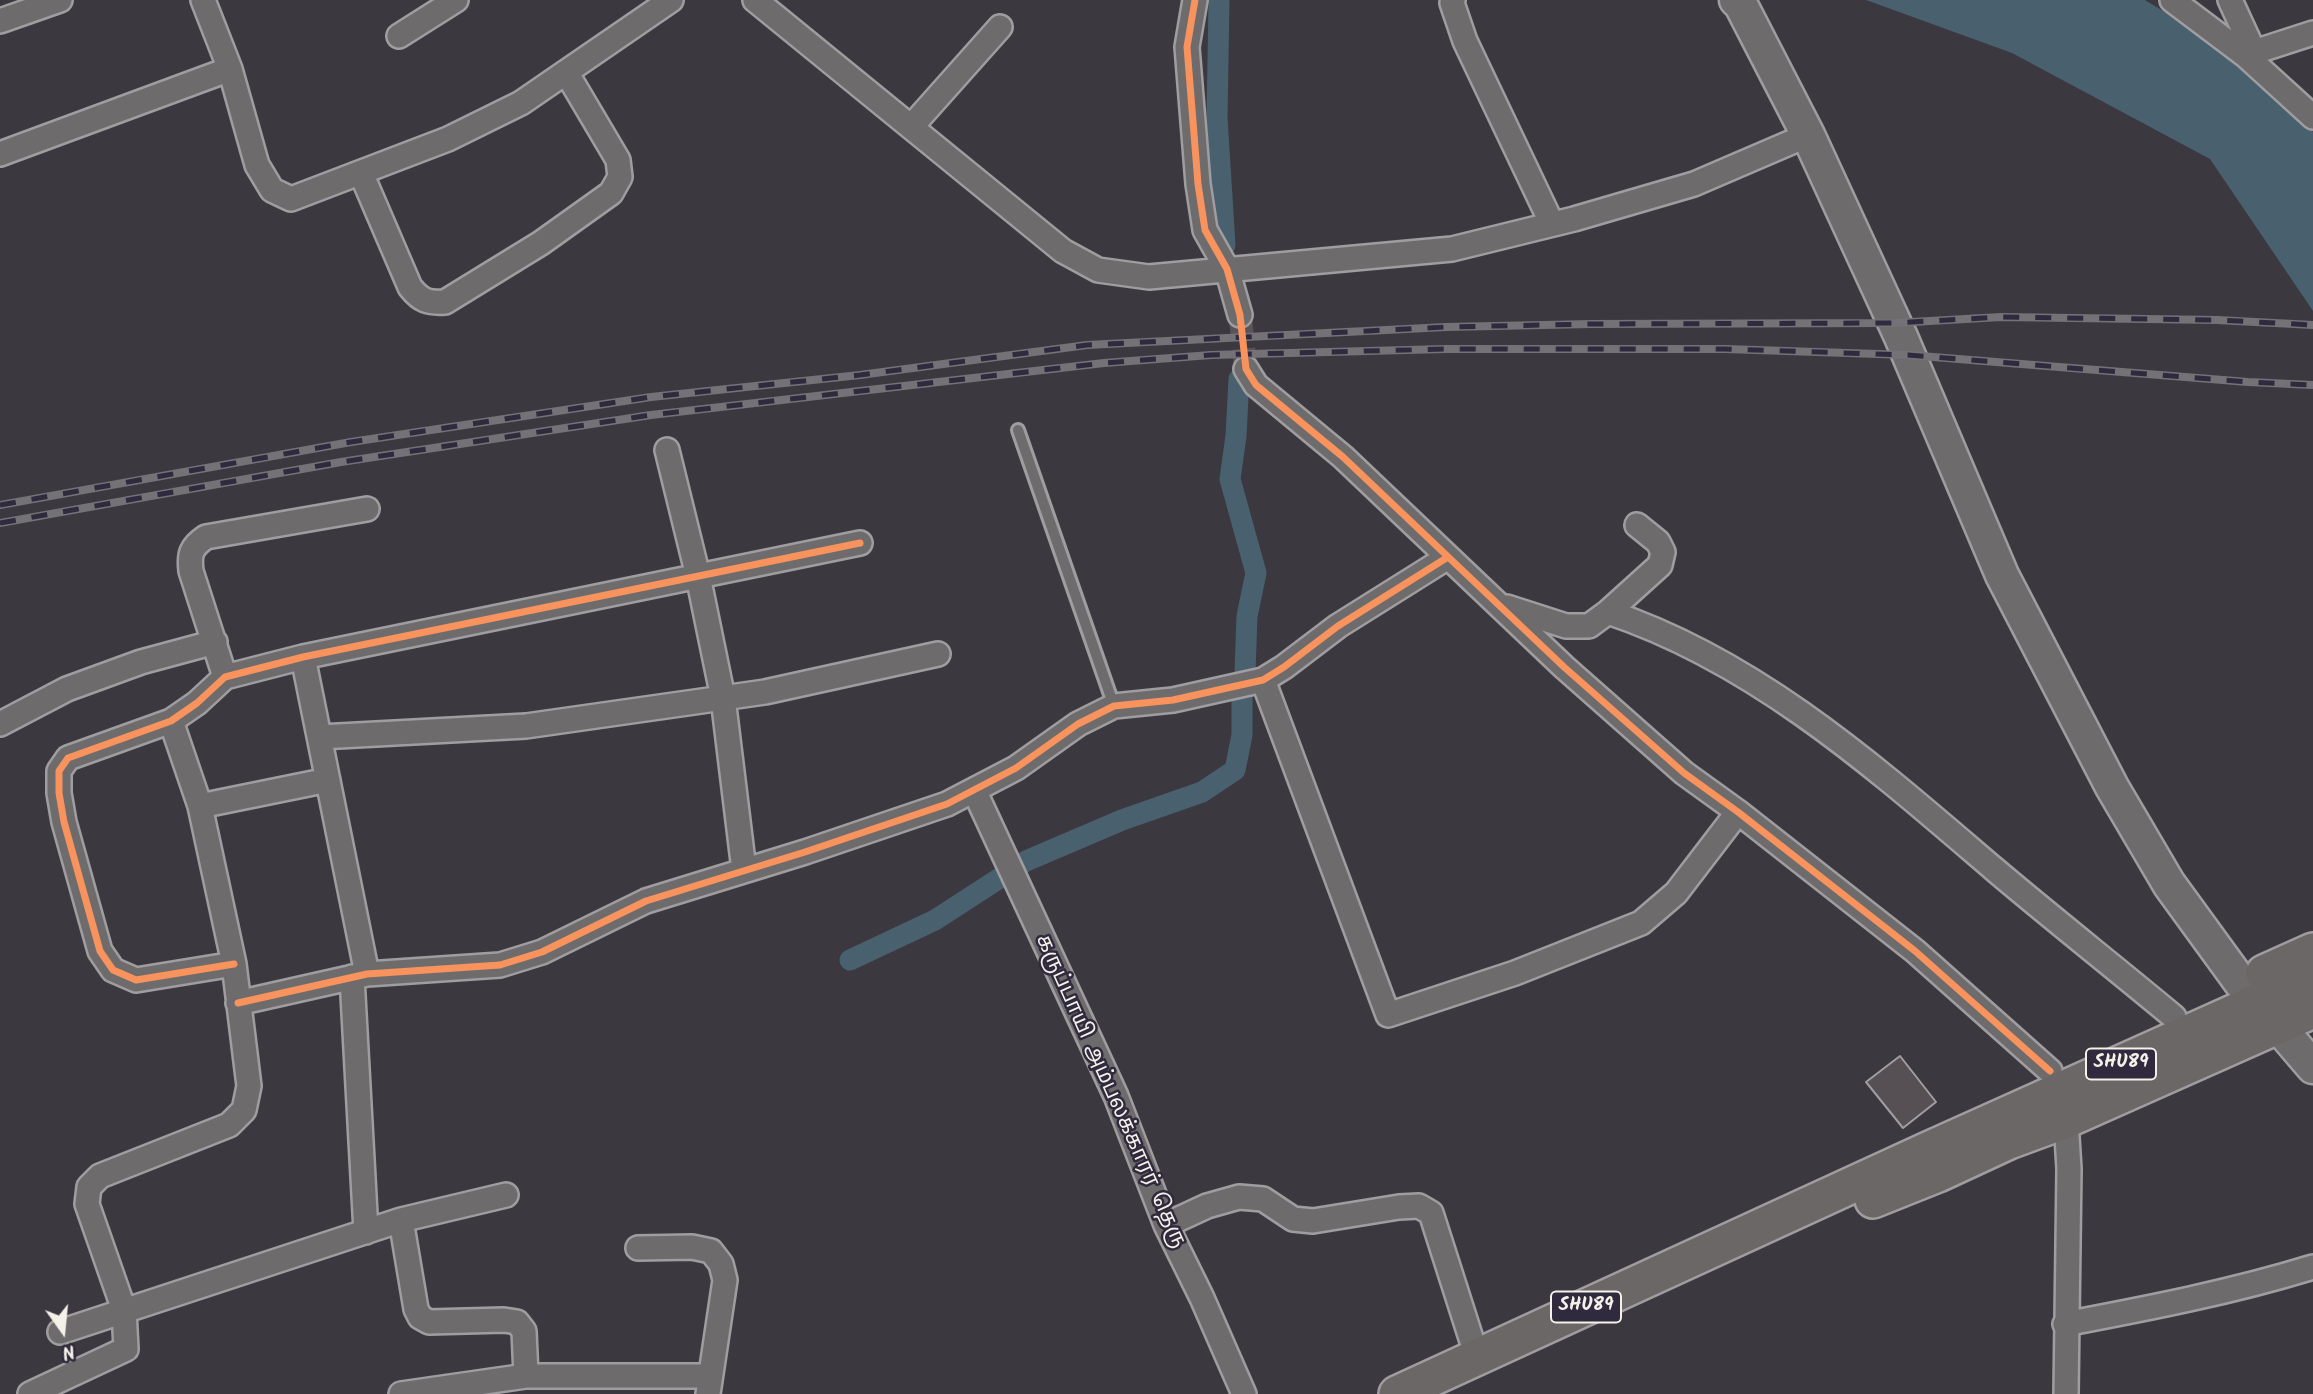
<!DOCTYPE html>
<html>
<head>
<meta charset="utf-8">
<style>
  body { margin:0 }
  #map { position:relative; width:2313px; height:1394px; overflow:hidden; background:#3c3840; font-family:Kalam,sans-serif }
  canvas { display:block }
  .north { position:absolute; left:28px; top:1296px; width:70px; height:70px; -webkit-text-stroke:5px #2f2a3d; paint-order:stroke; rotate:165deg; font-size:19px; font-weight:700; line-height:28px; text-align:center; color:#f4f1e8 }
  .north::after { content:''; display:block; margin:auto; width:24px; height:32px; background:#f4f1e8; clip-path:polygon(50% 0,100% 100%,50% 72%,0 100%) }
</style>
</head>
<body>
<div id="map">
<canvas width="2313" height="1394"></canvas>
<div class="north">N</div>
</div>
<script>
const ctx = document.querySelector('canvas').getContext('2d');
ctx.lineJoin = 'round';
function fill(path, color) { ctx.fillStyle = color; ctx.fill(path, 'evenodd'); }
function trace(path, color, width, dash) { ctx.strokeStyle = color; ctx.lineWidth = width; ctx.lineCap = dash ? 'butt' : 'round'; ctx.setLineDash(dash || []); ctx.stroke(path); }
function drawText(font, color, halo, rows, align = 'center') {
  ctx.font = font + ' Kalam,"Noto Sans Tamil",sans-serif'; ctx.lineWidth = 5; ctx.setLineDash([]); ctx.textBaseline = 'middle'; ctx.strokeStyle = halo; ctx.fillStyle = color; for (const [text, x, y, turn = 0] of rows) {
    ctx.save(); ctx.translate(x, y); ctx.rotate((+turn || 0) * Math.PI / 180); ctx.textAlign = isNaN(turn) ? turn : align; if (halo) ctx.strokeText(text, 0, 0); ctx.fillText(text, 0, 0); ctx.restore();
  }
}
const water = new Path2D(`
  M1866,0H2145L2273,78L2313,132V311L2210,159L2012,53Z`);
const canal = new Path2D(`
  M1219,0L1217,118L1225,245
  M1239,379L1236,436L1230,479L1256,573L1247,616L1245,673
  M850,960L935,920L1026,861L1122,820L1202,792L1235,770L1242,735V698`);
const building = new Path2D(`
  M1900,1056L1936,1102L1903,1128L1866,1082Z`);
const minorTunnel = new Path2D(`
  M1240,315L1246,369`);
const service = new Path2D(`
  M1018,430L1114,706`);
const minor = new Path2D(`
  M203,0L230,69L257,165L272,190L291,199L448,139L521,103L671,0
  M755,0L1063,251L1098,270L1149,277L1452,249L1574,219L1694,184L1808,135
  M1195,0L1187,47L1198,184L1205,230L1227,269L1240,315
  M1453,0L1452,3L1465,41L1552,224
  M2172,0L2245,55L2313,117
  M2230,0L2254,52
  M0,21L60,0
  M399,36L456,0
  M2245,55L2313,33
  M911,127L1000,27
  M0,154L230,69
  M361,173L410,287C421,301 428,303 445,302L541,243L611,193L620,177L618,160L566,72
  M1246,369L1256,385L1343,457L1564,667L1684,773L1738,812L1915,951L2050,1071
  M667,450L698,576L723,698L744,870
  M1507,607L1566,626H1589L1608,612L1660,565L1663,552L1658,542L1637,525
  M1608,612C1756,661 1877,769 1994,869C2053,919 2114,967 2174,1017
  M303,657L367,974
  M225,677L191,571C189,554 191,547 206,537L367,509
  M1263,680L1388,1015L1515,973L1641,923L1676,893L1738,812
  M0,724L67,689L141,662L215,642
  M320,737L526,726L765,692L938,654
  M974,790L1116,1096L1166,1225L1202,1298L1244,1394
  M200,806L328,780
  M234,964L136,980L113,970L100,951L64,822L59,793V771L68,758L171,721L197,703L225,677L303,657L860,543
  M352,977L366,1232
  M238,1003L367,974L500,965L542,952L646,901L805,852L947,804L1016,768L1078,724L1114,706L1173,700L1263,680L1284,667L1338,626L1448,557
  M401,1220L506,1195
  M1166,1225L1207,1206L1239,1197L1263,1199L1293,1219L1313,1221L1399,1207L1419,1206L1431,1213L1477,1357
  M638,1248L692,1247L711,1251L721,1264L725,1280L708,1394
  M2065,1324C2149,1308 2232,1292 2313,1267
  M60,1332L401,1220L416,1309L420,1317L429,1322L504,1320L517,1322L524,1331L526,1376
  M30,1394L126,1349L124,1310L87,1204L89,1187L100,1176L229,1125L244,1110L249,1086L234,964L200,806L171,721
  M401,1394L526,1376H710
  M2066,1394L2069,1169L2066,1120`);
const secondary = new Path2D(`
  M1736,0L1741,5L1808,135L1901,337L2002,575L2112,787L2169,884L2241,983
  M2278,1026L2313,1067`);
const primary = new Path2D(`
  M2264,973L2313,951
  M1873,1200L1938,1174L2009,1141L2066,1120L2313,1010
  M1397,1394L1928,1150L2313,977`);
const rail = new Path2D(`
  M0,505L351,442L651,397L860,375L1087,345L1446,327L1592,324L1894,323L2001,317L2217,320L2313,325
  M0,523L341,462L651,415L1104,363L1211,355L1446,349H1725L1908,355L2248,382L2313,385`);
const cycleway = new Path2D(`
  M1195,0L1187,47L1198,184L1205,230L1227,269L1240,315L1246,369L1256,385L1343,457L1564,667L1684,773L1738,812L1915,951L2050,1071
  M234,964L136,980L113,970L100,951L64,822L59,793V771L68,758L171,721L197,703L225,677L303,657L860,543
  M238,1003L367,974L500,965L542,952L646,901L805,852L947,804L1016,768L1078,724L1114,706L1173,700L1263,680L1284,667L1338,626L1448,557`);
const shields = [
  [2121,1064,70],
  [1586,1307,70]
];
const shieldNames = [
  ["SHU89",2121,1064],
  ["SHU89",1586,1307]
];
const streetNames = [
  ["கருப்பாயி அம்பலக்காரர் தெரு",1109,1092,66]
];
fill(water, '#49606e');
trace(canal, '#49606e', 21);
fill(building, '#565055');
trace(building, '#9f9d9f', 2);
trace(minorTunnel, '#585459', 23, [23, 11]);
trace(service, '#9f9d9f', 16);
trace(minor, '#9f9d9f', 28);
trace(secondary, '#9f9d9f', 37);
trace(primary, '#9f9d9f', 40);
trace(service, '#6e6b6d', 10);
trace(minor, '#6e6b6d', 23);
trace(secondary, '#6e6b6d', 32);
trace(primary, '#6a6766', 35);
trace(rail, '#747276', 8);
trace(rail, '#2f2a3d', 5, [16]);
trace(cycleway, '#f8935d', 7);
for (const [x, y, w] of shields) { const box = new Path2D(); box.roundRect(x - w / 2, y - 15.5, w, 31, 5); ctx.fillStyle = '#2f2a3d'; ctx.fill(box); trace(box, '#f4f1e8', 2); }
drawText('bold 19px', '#f4f1e8', null, shieldNames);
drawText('21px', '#f4f1e8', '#2f2a3d', streetNames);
</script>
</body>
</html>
